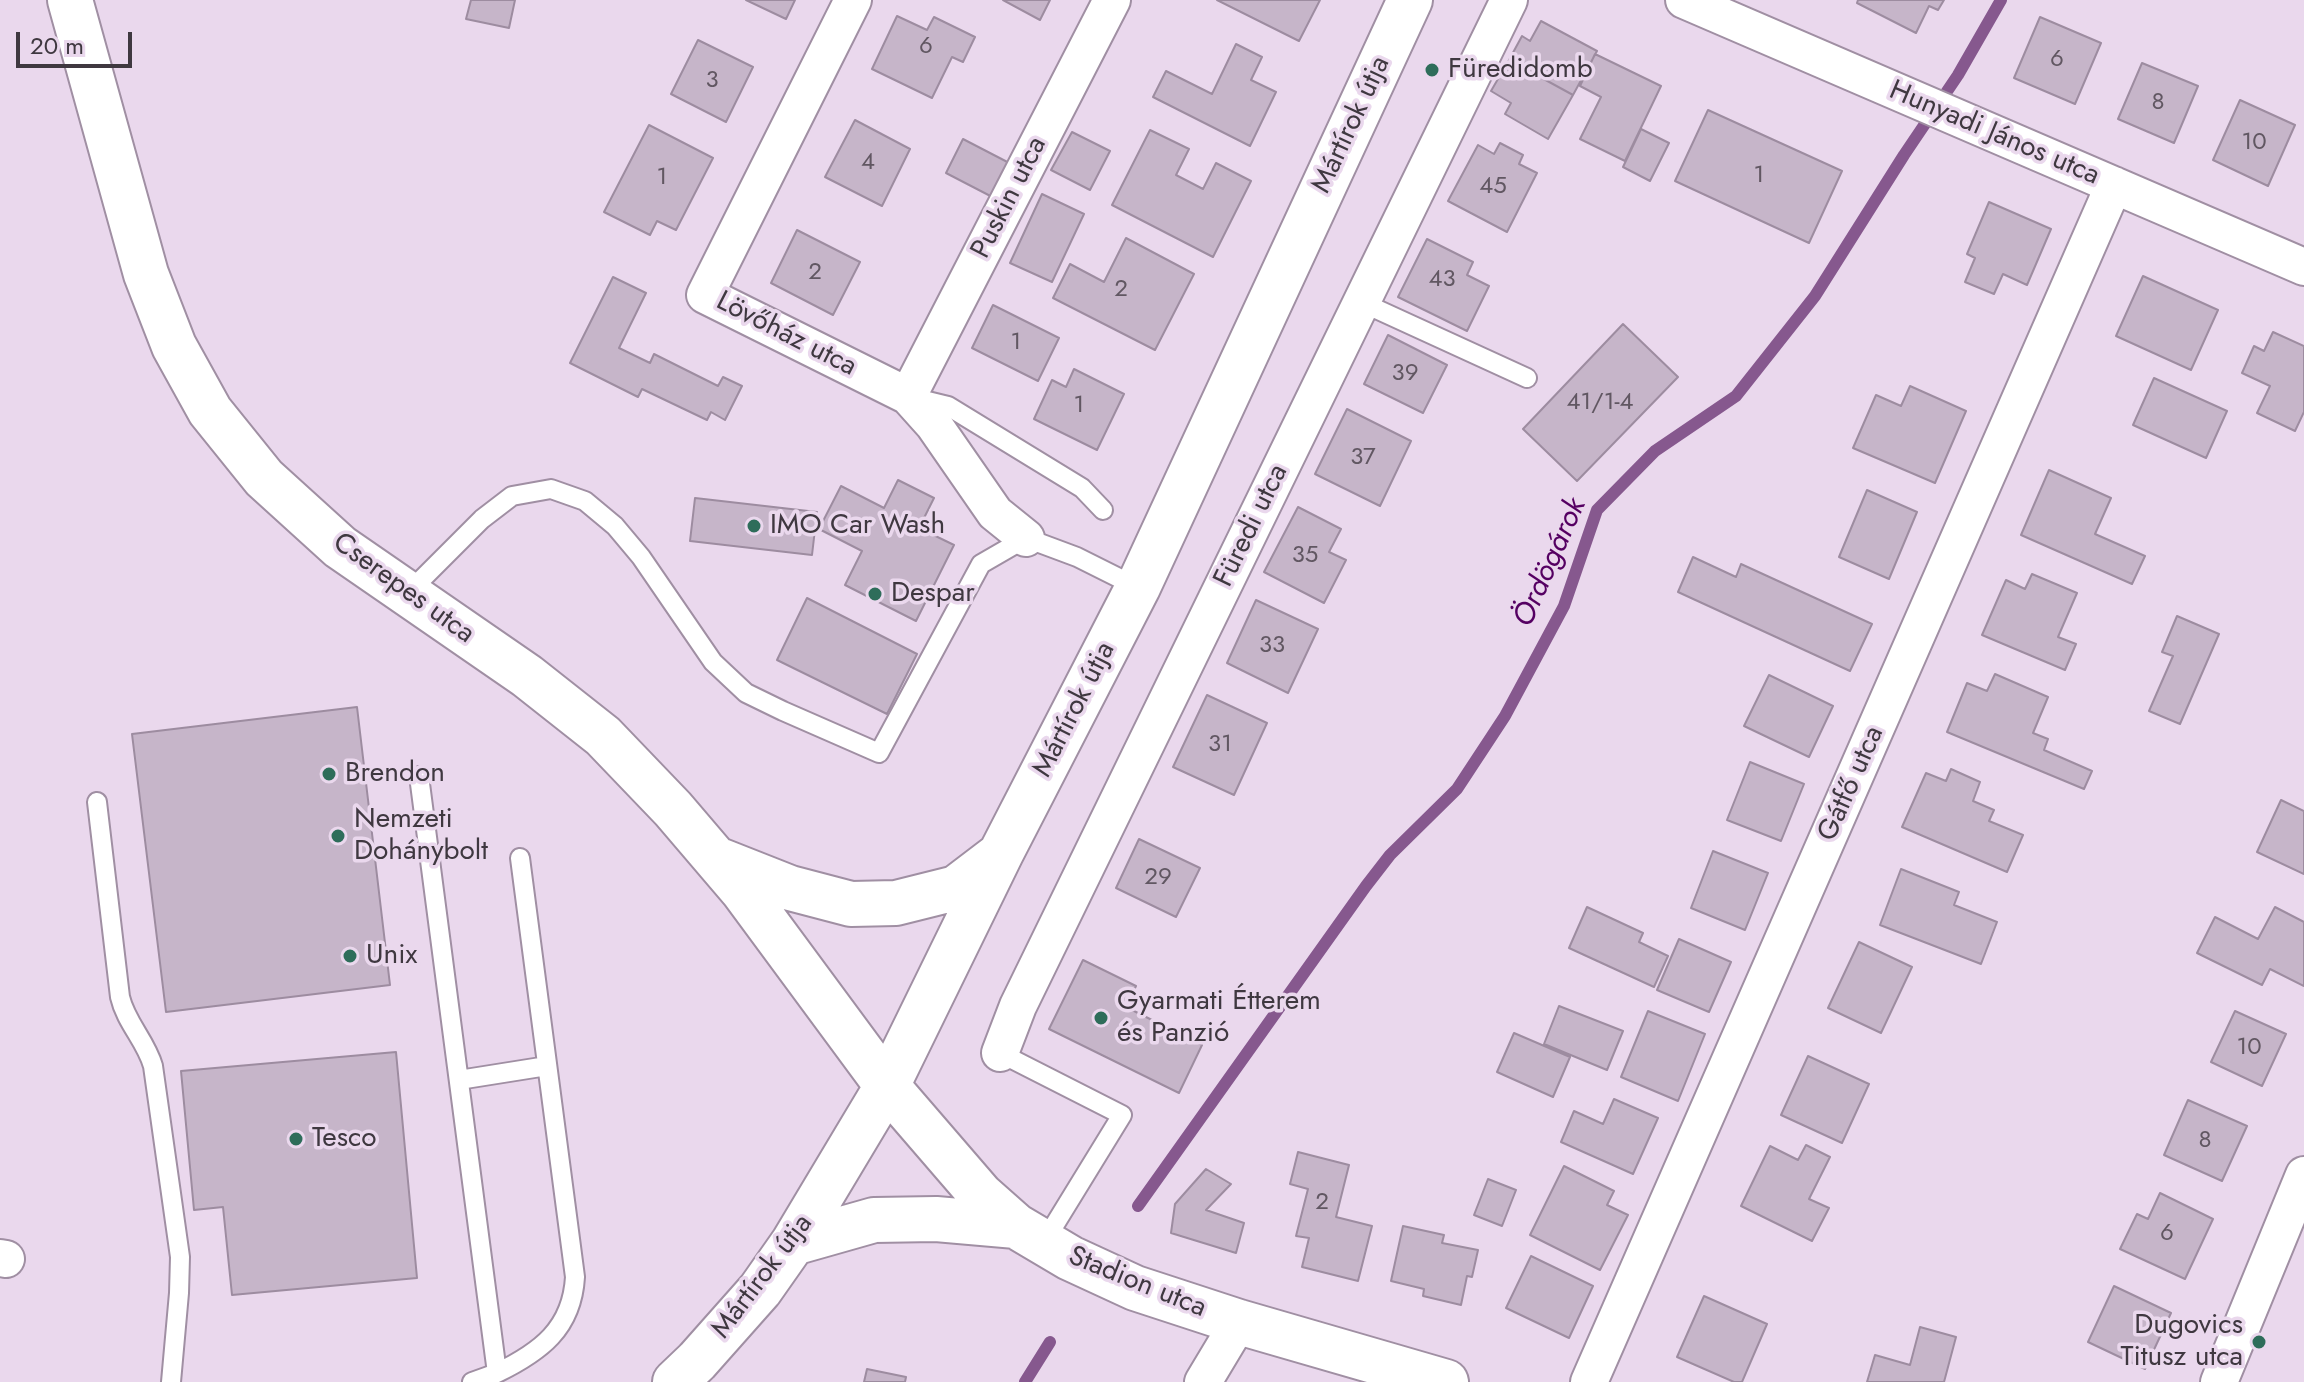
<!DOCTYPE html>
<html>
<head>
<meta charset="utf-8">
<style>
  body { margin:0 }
  #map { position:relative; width:2304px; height:1382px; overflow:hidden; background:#ead8ed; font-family:Jost,sans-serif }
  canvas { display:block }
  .scale { position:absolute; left:16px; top:32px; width:116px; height:36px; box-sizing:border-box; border:4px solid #3f3840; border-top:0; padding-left:10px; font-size:24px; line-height:28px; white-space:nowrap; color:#3f3840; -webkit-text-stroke:6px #ead8ed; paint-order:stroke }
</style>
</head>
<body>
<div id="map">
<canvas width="2304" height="1382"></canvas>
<div class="scale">20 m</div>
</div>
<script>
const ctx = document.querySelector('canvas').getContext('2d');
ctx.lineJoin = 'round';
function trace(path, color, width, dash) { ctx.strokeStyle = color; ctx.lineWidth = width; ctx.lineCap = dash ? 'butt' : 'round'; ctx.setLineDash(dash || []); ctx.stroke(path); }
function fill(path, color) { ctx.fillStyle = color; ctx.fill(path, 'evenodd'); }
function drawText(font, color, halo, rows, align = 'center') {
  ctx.font = font + ' Jost,sans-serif'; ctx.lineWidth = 7; ctx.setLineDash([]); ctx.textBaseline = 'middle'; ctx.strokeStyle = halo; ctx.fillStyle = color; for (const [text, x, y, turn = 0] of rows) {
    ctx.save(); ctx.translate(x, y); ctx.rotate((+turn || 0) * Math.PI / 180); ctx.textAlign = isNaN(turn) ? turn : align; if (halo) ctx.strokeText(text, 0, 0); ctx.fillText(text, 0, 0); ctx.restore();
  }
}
const stream = new Path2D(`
  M1138,1206L1366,886L1390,855L1457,789L1505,716L1564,606L1597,510L1655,451L1736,396L1815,296L1904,155L1958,75L2001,0
  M1025,1382L1050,1342`);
const building = new Path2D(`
  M471,0H515L509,28L466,19Z
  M746,0H795L786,19Z
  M1003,0H1050L1040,20Z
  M1217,0H1320L1299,41Z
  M1858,0H1944L1938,10L1929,6L1916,33L1857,3Z
  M897,16L927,30L934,17L975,37L963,62L952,57L932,98L872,69Z
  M2040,17L2101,43L2075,104L2014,78Z
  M1541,21L1597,51L1573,95L1509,60L1522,36L1530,41Z
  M698,40L753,67L726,122L671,94Z
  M1236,44L1262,57L1251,80L1276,92L1250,146L1153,97L1166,71L1212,94Z
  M1595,54L1661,86L1625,161L1580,139L1601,97L1580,86Z
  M1509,60L1573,95L1548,139L1505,114L1511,103L1491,91Z
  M2142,63L2198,86L2174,143L2118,119Z
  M2240,100L2295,125L2268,186L2213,160Z
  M1708,110L1842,171L1809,243L1675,181Z
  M855,120L910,149L882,206L825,177Z
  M649,125L713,158L676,230L657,221L650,235L604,212Z
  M1641,129L1669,143L1650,181L1623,167Z
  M1150,130L1189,149L1176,175L1203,189L1216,163L1251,181L1213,257L1112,205Z
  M1072,132L1110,151L1090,190L1051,170Z
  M963,139L1017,167L1000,201L946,173Z
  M1500,143L1523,155L1519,164L1537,173L1507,232L1448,201L1478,145L1494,154Z
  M1042,194L1084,214L1052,282L1010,263Z
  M1989,202L2051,229L2027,285L2003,274L1994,294L1965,282L1975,258L1967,254Z
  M797,230L860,262L833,315L771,283Z
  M1126,238L1194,274L1155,350L1053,298L1070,264L1104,282Z
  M1427,239L1473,262L1467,275L1489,286L1467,331L1398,297Z
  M2143,276L2218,310L2191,370L2116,336Z
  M613,277L646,293L619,348L650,363L654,354L718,386L723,377L742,386L725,420L711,412L707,420L642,389L638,397L570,363Z
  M993,305L1059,338L1038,381L972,348Z
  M1623,324L1678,377L1577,481L1523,429Z
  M2273,332L2304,346V412L2295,431L2257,413L2270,386L2242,373L2254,346L2264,351Z
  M1388,335L1447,365L1423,413L1364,384Z
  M1074,369L1124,394L1097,450L1034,419L1052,380L1066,387Z
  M2154,378L2227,411L2206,458L2133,425Z
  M1910,386L1966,411L1935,483L1853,448L1876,395L1901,406Z
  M1347,409L1411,441L1380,506L1315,474Z
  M2049,470L2111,498L2095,534L2145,556L2132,584L2021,535Z
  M898,480L934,498L919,528L954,545L916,621L845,585L862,551L819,529L841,486L884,508Z
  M1867,490L1917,512L1889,579L1839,557Z
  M695,498L817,512L812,555L690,541Z
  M1298,507L1341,529L1329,552L1346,560L1324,603L1264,572Z
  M1693,557L1736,577L1741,564L1872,624L1850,671L1678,592Z
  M2032,574L2077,593L2058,637L2076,644L2065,670L1982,635L2006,580L2025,589Z
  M807,598L917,654L887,714L777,660Z
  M1256,600L1318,629L1288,693L1227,663Z
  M2177,616L2219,634L2180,724L2149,711L2173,656L2162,652Z
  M1995,674L2048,697L2033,733L2048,739L2044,750L2092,771L2084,789L1947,732L1967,683L1987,691Z
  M1769,675L1833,706L1809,757L1744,726Z
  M1207,695L1267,723L1234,795L1173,767Z
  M357,707L390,985L166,1012L132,734Z
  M1750,762L1804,784L1781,841L1727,820Z
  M1951,769L1980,782L1973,801L1994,810L1989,821L2023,835L2007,872L1902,827L1926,773L1946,781Z
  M2281,800L2304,811V874L2257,852Z
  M1139,839L1200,868L1176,917L1116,888Z
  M1713,851L1768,873L1745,930L1691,908Z
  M1901,869L1959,892L1954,905L1997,922L1981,964L1880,925Z
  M1587,907L1643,933L1639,942L1668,956L1654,987L1569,948Z
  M2275,907L2304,922V986L2270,969L2262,985L2197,953L2215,917L2258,939Z
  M1679,939L1731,962L1709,1012L1657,990Z
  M1859,942L1912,967L1881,1033L1828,1008Z
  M1083,960L1136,986L1126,1007L1202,1045L1179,1093L1049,1029Z
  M1559,1006L1623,1031L1607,1070L1544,1044Z
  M1648,1011L1705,1034L1678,1101L1621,1077Z
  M2235,1011L2286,1034L2262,1086L2211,1062Z
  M1514,1033L1570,1057L1553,1097L1497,1072Z
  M396,1052L417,1278L232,1295L223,1207L194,1210L181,1071Z
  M1808,1056L1869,1084L1842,1143L1781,1115Z
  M1614,1099L1658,1118L1633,1174L1561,1142L1574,1111L1603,1124Z
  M2188,1100L2247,1126L2222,1181L2164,1155Z
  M1806,1145L1830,1157L1809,1199L1829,1208L1812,1241L1741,1206L1770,1146L1798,1160Z
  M1298,1152L1349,1165L1336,1217L1372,1226L1358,1281L1302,1267L1309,1238L1296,1236L1308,1189L1290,1184Z
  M1564,1166L1614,1191L1607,1205L1628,1215L1600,1270L1530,1235Z
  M1206,1169L1231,1184L1206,1210L1244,1223L1236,1253L1171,1233L1175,1204Z
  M1488,1179L1516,1190L1502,1226L1474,1215Z
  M2160,1193L2213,1219L2185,1279L2120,1249L2137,1214L2148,1219Z
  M1403,1226L1444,1235L1442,1243L1478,1250L1472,1277L1467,1276L1461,1305L1423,1296L1424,1289L1391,1281Z
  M1531,1256L1593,1286L1569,1338L1506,1308Z
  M2114,1286L2171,1313L2145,1369L2088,1342Z
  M1704,1296L1767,1324L1742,1382H1734L1677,1357Z
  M1920,1327L1956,1337L1944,1382H1867L1875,1355L1910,1365Z
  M867,1369L906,1377L905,1382H864Z`);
const service = new Path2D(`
  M1361,302L1527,378
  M915,398L948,406L1082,488L1103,510
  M408,593L482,519L512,496L551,489L585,501L615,526L641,557L713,662L746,693L783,711L879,753L981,564L1026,538L1077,557L1137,587
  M419,776L497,1373L472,1382
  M97,802L120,997C126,1023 146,1041 153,1066L180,1257L179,1293L171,1382
  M1000,1053L1122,1115L1044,1242
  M459,1080L547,1066
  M497,1373C540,1352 572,1329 575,1277L520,858`);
const minor = new Path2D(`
  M853,0L705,295L908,396L934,425L995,513L1026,538
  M1684,0L2304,267
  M908,396L1112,0
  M1000,1053L1018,1006L1509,0
  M0,1258L6,1259
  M1203,1382L1239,1322
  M1589,1382L2114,185
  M2219,1382L2304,1175`);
const tertiary = new Path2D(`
  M70,0L146,274L174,346L210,411L264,478L340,547L527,676L603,736L673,809L743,891L887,1086L981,1195L1016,1226L1070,1258L1135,1288L1239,1322L1446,1382
  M719,860L790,888L851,904L896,903L956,888L998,856
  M793,1243L874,1220L936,1219L1016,1226
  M675,1382L697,1361L760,1290L793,1243L887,1086L1001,853L1138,587L1410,0`);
const markers = [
  [1432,70,8,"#2e6d5a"],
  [754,526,8,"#2e6d5a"],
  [875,594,8,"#2e6d5a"],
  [329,774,8,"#2e6d5a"],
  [338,836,8,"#2e6d5a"],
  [350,956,8,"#2e6d5a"],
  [1101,1018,8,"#2e6d5a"],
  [296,1139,8,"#2e6d5a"],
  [2259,1342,8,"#2e6d5a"]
];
const numberNames = [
  ["6",926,47],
  ["6",2057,60],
  ["3",712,81],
  ["8",2158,103],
  ["10",2254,143],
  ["4",868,163],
  ["1",1759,176],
  ["1",662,178],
  ["45",1493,187],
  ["2",815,273],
  ["43",1442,280],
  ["2",1121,290],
  ["1",1016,343],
  ["39",1405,374],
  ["41/1-4",1600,403],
  ["1",1079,406],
  ["37",1363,458],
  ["35",1305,556],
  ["33",1272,646],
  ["31",1220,745],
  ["29",1158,878],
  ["10",2249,1048],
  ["8",2205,1141],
  ["2",1322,1203],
  ["6",2167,1234]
];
const poiNames = [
  ["Füredidomb",1448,70],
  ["IMO Car Wash",770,526],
  ["Despar",891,594],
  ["Brendon",345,774],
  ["Nemzeti",354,820],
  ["Dohánybolt",354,852],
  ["Unix",366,956],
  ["Gyarmati Étterem",1117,1002],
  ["és Panzió",1117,1034],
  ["Tesco",312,1139],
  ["Dugovics",2243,1326,"right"],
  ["Titusz utca",2243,1358,"right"]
];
const streetNames = [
  ["Mártírok útja",1352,125,-65],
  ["Hunyadi János utca",1994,134,23],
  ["Puskin utca",1010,198,-63],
  ["Lövőház utca",786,335,27],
  ["Füredi utca",1252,526,-64],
  ["Cserepes utca",403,589,36],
  ["Mártírok útja",1075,710,-63],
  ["Gátfő utca",1852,784,-66],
  ["Mártírok útja",763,1277,-53],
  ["Stadion utca",1137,1283,22]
];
const waterNames = [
  ["Ördögárok",1551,563,-66]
];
trace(stream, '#86588e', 12);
fill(building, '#c6b5c9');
trace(building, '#9d8ca0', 2);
trace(service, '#a08fa3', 22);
trace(minor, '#a08fa3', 40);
trace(tertiary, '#a08fa3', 48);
trace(service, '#fff', 18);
trace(minor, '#fff', 36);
trace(tertiary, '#fff', 44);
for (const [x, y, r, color] of markers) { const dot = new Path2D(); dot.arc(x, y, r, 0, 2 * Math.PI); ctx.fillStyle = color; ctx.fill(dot); trace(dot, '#ead8ed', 3); }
drawText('24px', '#615762', null, numberNames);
drawText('28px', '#3f3840', '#ead8ed', poiNames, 'left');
drawText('28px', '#3f3840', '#ead8ed', streetNames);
drawText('italic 30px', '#550062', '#ead8ed', waterNames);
</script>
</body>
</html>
